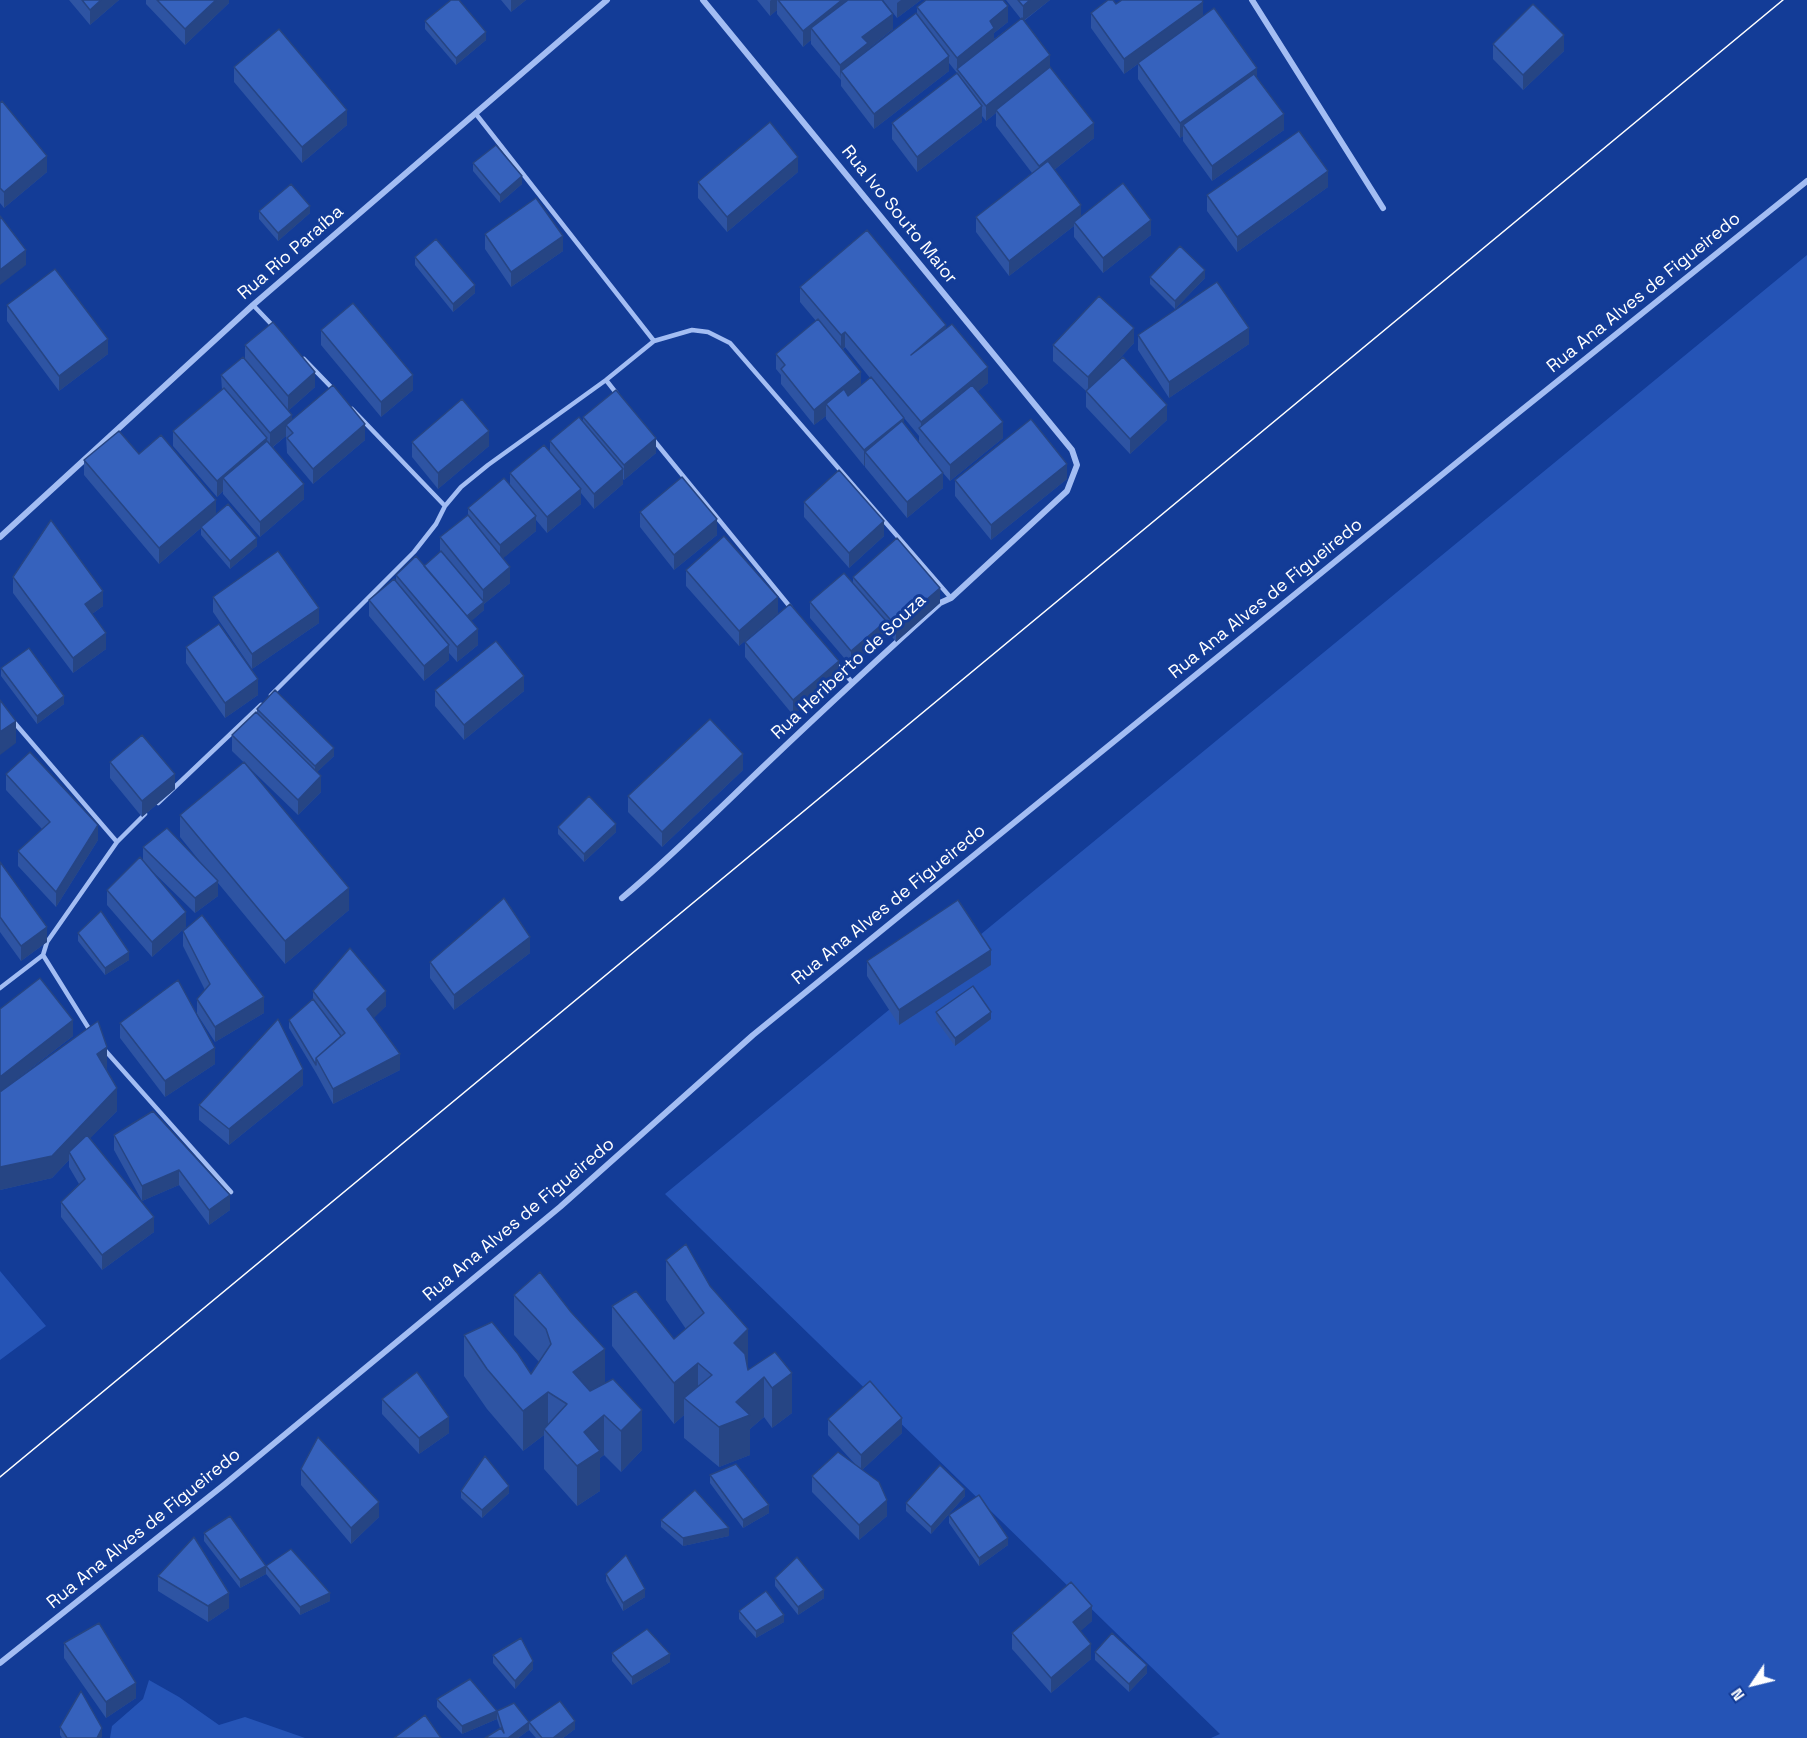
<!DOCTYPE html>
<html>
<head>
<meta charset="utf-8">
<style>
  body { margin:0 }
  #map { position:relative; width:1807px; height:1738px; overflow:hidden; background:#133c97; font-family:"Space Grotesk",sans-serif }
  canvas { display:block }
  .north { position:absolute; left:1723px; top:1654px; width:60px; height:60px; -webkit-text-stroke:4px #133c97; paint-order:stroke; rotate:235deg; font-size:16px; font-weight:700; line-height:24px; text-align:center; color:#fff }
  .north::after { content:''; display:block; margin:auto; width:21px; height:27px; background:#fff; clip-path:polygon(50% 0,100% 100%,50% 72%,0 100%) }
</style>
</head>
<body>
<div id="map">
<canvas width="1807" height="1738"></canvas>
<div class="north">N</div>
</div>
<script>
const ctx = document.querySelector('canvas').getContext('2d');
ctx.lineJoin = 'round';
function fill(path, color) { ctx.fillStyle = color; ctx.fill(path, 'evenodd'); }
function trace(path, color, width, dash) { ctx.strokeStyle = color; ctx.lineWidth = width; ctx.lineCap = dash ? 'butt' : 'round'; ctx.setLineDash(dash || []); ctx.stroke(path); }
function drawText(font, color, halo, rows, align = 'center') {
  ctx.font = font + ' "Space Grotesk",sans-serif'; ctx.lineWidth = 6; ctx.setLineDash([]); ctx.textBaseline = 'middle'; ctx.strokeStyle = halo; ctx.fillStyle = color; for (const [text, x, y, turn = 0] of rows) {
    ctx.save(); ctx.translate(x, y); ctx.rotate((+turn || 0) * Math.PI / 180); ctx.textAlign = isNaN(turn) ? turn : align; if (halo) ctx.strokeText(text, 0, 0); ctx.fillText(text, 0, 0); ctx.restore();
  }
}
const green = new Path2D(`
  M1807,255V1738H1211L1220,1734L665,1194Z
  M0,1271L46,1326L0,1360Z
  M149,1680L179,1697L219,1725L245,1717L305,1738H110L112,1726L143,1699Z`);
const lane = new Path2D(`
  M476,114L654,341
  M253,305L274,327
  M304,359L334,390
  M606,380L617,394
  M352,409L445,506
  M652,438L791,608
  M836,664L852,682
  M271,695L414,552L436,524L445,506L461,487L488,465L606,380L654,341L692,330L708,332L730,343L951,598
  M13,721L117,842
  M158,803L261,705
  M43,955L91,1032
  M0,988L43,955L47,942L117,842L145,814
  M103,1048L231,1192`);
const street = new Path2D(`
  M1252,0L1383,208
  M0,537L253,305L607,0
  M622,898C671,857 716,812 762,768C821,712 880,657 940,603L951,598L1067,491L1077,465L1072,450L703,0
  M0,1663L225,1484L560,1207L753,1035L1508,421L1807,181`);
const tram = new Path2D(`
  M0,1477L1783,0`);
const wall = new Path2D(`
  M69,0H119L90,25Z
  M146,0H229V3L185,45L146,4Z
  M501,0H526L511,12Z
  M757,0H882L893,29L868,49V50L917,14V7L1008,22L994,33V39L1021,19L1006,0H1050L1024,21L1050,67L1094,138L1054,170L1081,216L1151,235L1103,273L1074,237V226L1009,276L976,232V217L1032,173L996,126V113L986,121L982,116V122L917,172L892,139V123L957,73L949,63V71L874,129L841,86V80L811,44V40L803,47L777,14V10L770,16Z
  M883,0H921L897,18Z
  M1116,4L1203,16L1257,77L1284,130L1212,181L1183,141V136L1180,138L1138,79V64L1124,74L1091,28V13Z
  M425,21L486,40L456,65L425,29Z
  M1493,44L1564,51L1523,90L1493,59Z
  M234,67L347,125L302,163L234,82Z
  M0,103L47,172L4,208L0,203Z
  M473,163L522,184L500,203L473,171Z
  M798,172L727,232L698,198V182Z
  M1328,187L1237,252L1207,211V195Z
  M259,211L310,213L278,241L259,219Z
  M485,234L563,251L511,287L485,249Z
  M415,257L475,293L453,312L415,265Z
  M1150,277L1205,278L1175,309L1150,284Z
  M800,287L946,328L988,383L977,392L1003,438L950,481L943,473V488L907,518L865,467V465L864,466L826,419V416L814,425L781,384V375L776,369V354L816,321L800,302ZM845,347L870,378L861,385L843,349ZM885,395L919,436V442L904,423Z
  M7,305L108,354L59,391L7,321Z
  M321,330L413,390L381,417L321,345Z
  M1138,335L1249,344L1169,398L1138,350Z
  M1134,343L1108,371L1167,420L1130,454L1086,407V391L1053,361V345Z
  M245,345L315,387L288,411L292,420L365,440L313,484L287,453L286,436L273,447L304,499L260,537L223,494V491L217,497L173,446V431L222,390L221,375L245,360Z
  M583,417L656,453L624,480L623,479V484L594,509L581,493V504L547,533L536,520V531L503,558L510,583L484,604V610L471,621L478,645L457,662L449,653V660L424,681L369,616V600L396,581V575L424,566L440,552V537L468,515V508L510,485V473L550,452V441L583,422Z
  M412,442L489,446L438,489L412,457Z
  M139,454L216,514L257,546L230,569L201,535V528L159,564L84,475V460Z
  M1067,479L991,540L955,496V480Z
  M804,502L884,536L849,568L804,517Z
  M640,512L717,535L674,570L640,527Z
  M686,570L778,613L739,646L686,586Z
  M13,577L103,606L92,614L106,649L73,673L13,593Z
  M853,577L940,603L896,642L886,629V637L851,666L810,618V602L853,583Z
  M213,597L319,623L252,669L213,612Z
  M745,642L839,677L793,715L745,657Z
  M186,647L258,695L225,718L186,663Z
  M1,668L64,704L37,724L1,676Z
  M435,690L524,691L464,740L435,706Z
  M257,709L334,756L317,772L321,792L298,815L232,751V735L257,713Z
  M110,762L175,789L142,817L110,778Z
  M743,770L662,847L628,812V796Z
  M6,774L98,840L56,907L18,866V851L42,829L6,790Z
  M180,815L349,910L285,964L218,883V896L195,913L149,868L186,927L152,957L107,905V890L143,861V847L206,869L180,837Z
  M558,827L616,832L584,862L558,834Z
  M0,862L47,942L21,961L0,932Z
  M183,931L264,1013L215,1042L197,1014V999L205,990L183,946Z
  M78,933L129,960L105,975L78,941Z
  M530,953L454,1010L430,978V962Z
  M867,961L991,965L899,1025L867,976Z
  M40,978L73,1020V1036L8,1086L98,1021L107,1047L106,1070L117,1088V1111L90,1138L154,1217V1232L102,1270L61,1217V1202L79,1184L69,1167V1160L52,1178L0,1190V1009Z
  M313,991L386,1006L373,1018L400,1070L333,1104L316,1073L289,1028V1020L313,999Z
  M936,1012L991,1019L955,1046L936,1020Z
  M120,1023L215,1064L165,1097L120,1038Z
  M303,1085L229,1145L199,1120V1105Z
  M153,1111L230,1210L209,1225L179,1185L142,1201L114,1150V1135Z
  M666,1260L748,1370L775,1352L792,1413L772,1428L764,1417L750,1429V1455L719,1467L684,1438V1415L674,1424L612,1346V1306L674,1339L686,1329L666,1300Z
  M514,1295L605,1384L642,1450L621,1472L604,1455L600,1458V1491L577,1506L544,1469V1435L523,1451L487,1409L464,1376V1335L531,1374L539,1362L514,1335Z
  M382,1399L449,1433L419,1454L382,1414Z
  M828,1419L902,1433L862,1470L887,1516L859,1540L812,1492V1476L855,1464L828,1435Z
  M301,1469L379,1517L351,1544L301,1485Z
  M710,1475L769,1513L743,1528L710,1483Z
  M461,1491L509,1493L482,1518L461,1498Z
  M965,1496L931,1534L906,1511V1503Z
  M949,1515L1008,1545L979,1566L949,1523Z
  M661,1520L729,1536L683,1546L661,1527Z
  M204,1533L266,1566L330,1601L300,1615L266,1574L240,1588L204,1541Z
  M606,1574L645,1597L623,1611L606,1581Z
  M158,1576L229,1608L208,1622L158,1591Z
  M775,1578L824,1598L798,1615L775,1586Z
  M739,1611L784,1622L756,1638L739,1619Z
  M1092,1621L1080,1631L1091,1659L1051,1693L1012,1649V1633Z
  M64,1643L136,1698L106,1718L64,1658Z
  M1095,1652L1147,1673L1129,1692L1095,1660Z
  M612,1653L670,1662L632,1685L612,1661Z
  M493,1655L533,1669L515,1689L493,1663Z
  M437,1699L497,1711L529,1730L518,1738H485L500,1728L497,1719L462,1734L437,1707Z
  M529,1722L575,1729L563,1738H536L529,1730Z
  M60,1727L102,1736L101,1738H62L60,1735Z`);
const shadedWall = new Path2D(`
  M101,0H119L90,25V10Z
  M216,0H229V3L185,45V29Z
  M511,0H526L511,12Z
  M771,0H777V10L770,16V1Z
  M842,0H862L811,28V40L803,47V31Z
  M901,0H921L897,18V3Z
  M1030,0H1050L1023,21V6Z
  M1203,2V17L1124,74V59Z
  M1008,6V22L994,33V44L957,69V58L990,21Z
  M893,14V29L868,49V59L841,71L840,80V65L862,37Z
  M486,32V40L456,65V58Z
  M1564,35V51L1523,90V75Z
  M1050,55V71L996,110V113L986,121V106Z
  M949,56V71L874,129V114Z
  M1257,68V84L1183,125V136L1180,138V123Z
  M982,106V122L917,172V157Z
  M347,110V125L302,163V147Z
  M1284,114V130L1212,181V166Z
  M1094,123V138L1039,182V166Z
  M47,156V172L4,208V192Z
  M798,157V172L727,232V217Z
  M1328,171V187L1237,252V237Z
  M522,176V184L500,203V195Z
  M1081,205V221L1074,222V226L1009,276V261Z
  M310,206V213L278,241V233Z
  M1151,220V235L1103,273V258Z
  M563,236V251L511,287V272Z
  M26,250V265L0,285V270Z
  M1205,270V278L1175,309V301Z
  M475,285V293L453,312V304Z
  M946,325V341L911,355Z
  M1134,328V343L1088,393V377Z
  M1249,328V344L1169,398V382Z
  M845,332V347L841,350V335Z
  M108,339V354L59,391V376Z
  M988,367V383L925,435L921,430V422Z
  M315,372V387L288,411V396Z
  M861,372V387L832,411L826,404V416L814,425V410Z
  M413,375V390L381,417V402Z
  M1167,405V420L1130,454V439Z
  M292,415V431L286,425V436L270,449V433Z
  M904,418V434L865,452V465L864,466V450Z
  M1003,422V438L950,481V465Z
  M365,424V440L313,484V469Z
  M489,431V446L438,489V473Z
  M267,438V454L223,478V491L217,497V481Z
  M656,438V453L624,480V465Z
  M1067,464V479L991,540V525Z
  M623,469V484L594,509V494Z
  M943,473V488L907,518V502Z
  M304,484V499L260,537V522Z
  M581,489V504L547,533V517Z
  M216,500V515L159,564V548Z
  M536,516V531L500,561V545Z
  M717,519V535L674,570V555Z
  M884,521V536L849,568V553Z
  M257,538V546L230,569V561Z
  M510,567V583L484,604V610L467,625V617L483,603V590Z
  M940,588V603L896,642V626Z
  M103,591V606L85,619V604Z
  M778,597V613L739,646V631Z
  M319,608V623L252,669V654Z
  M886,621V637L851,666V651Z
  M478,629V645L457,662V647Z
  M106,633V649L73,673V658Z
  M449,645V660L424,681V666Z
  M839,661V677L793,715V700Z
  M524,676V691L464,740V725Z
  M258,679V695L225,718V703Z
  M64,696V704L37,724V716Z
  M16,721V743L0,755V732Z
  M334,748V756L315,774V766Z
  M743,754V770L662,847V832Z
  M175,774V789L142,817V801Z
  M321,776V792L298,815V800Z
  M616,824V832L584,862V854Z
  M98,825V840L56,907V892Z
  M218,881V896L195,913V898Z
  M349,888V910L285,964V941Z
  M186,912V927L152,957V942Z
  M47,927V942L21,961V946Z
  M530,937V953L454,1010V995Z
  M991,950V965L899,1025V1010Z
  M129,952V960L105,975V968Z
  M386,991V1006L367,1025V1009Z
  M264,997V1013L215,1042V1027Z
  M991,1012V1019L955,1046V1038Z
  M73,1020V1036L0,1092V1077Z
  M107,1047V1069L97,1076V1054Z
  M215,1048V1064L165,1097V1081Z
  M400,1054V1070L333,1104V1089Z
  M303,1069V1085L229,1145V1129Z
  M117,1088V1111L72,1157L69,1152V1160L52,1178L0,1190V1167Z
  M179,1170V1185L142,1201V1186Z
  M230,1195V1210L209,1225V1210Z
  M154,1217V1232L102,1270V1255Z
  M748,1329V1369L734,1343Z
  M605,1349V1390L573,1412V1372Z
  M698,1363V1403L684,1398V1415L674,1424V1383Z
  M792,1373V1413L772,1428V1388Z
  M764,1377V1417L750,1429V1455L719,1467V1427L736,1402Z
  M548,1392V1432L544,1429V1435L523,1451V1411Z
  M642,1410V1450L621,1472V1431Z
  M604,1415V1455L600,1458V1491L577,1506V1466L584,1432Z
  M449,1417V1433L419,1454V1438Z
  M902,1418V1433L861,1471V1455Z
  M509,1486V1493L482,1518V1510Z
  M965,1489V1496L931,1534V1527Z
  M887,1500V1516L859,1540V1525Z
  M379,1502V1517L351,1544V1528Z
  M769,1505V1513L743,1528V1520Z
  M729,1528V1536L683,1546V1538Z
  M1008,1538V1545L979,1566V1558Z
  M266,1566V1574L240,1588V1580Z
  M645,1589V1597L623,1611V1603Z
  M824,1590V1598L798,1615V1607Z
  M229,1593V1608L208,1622V1606Z
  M330,1593V1601L300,1615V1607Z
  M1092,1606V1621L1073,1638V1622Z
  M784,1615V1622L756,1638V1631Z
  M1091,1644V1659L1051,1693V1678Z
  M670,1654V1662L632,1685V1677Z
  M533,1661V1669L515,1689V1681Z
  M1147,1665V1673L1129,1692V1684Z
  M136,1683V1698L106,1718V1702Z
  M497,1711V1719L462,1734V1726Z
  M575,1721V1729L563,1738H553Z
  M529,1722V1730L518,1738H508Z
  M102,1728V1736L101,1738H97Z`);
const building = new Path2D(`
  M82,0H101L90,10Z
  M157,0H216L185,29Z
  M451,0H459L486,32L456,58L425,21Z
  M778,0H842L803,31Z
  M848,0H882L893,14L862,37L868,43L840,65L811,28Z
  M926,0H1003L1008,6L990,21L994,28L957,58L917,7Z
  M1018,0H1030L1023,6Z
  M1108,0H1113L1116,4L1122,0H1202L1203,2L1124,59L1091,13Z
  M1533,4L1564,35L1523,75L1493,44Z
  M1214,8L1257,68L1180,123L1138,63Z
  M916,13L949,56L874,114L841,71Z
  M1022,18L1050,55L986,106L957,69Z
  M279,29L347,110L302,147L234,67Z
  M1050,67L1094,123L1039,166L996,110Z
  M957,73L982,106L917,157L892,123Z
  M1254,74L1284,114L1212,166L1183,125Z
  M2,101L47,156L4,192L0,188V103Z
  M770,122L798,157L727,217L698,182Z
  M1299,131L1328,171L1237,237L1207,195Z
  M496,145L522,176L500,195L473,163Z
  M1048,161L1081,205L1009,261L976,217Z
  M1123,183L1151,220L1103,258L1074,222Z
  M291,184L310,206L278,233L259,211Z
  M536,198L563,236L511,272L485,234Z
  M0,216L26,250L0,270Z
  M867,230L946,325L911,355L952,324L988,367L921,422L845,332L841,335L800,287Z
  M436,239L475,285L453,304L415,257Z
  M1180,246L1205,270L1175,301L1150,277Z
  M55,269L108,339L59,376L7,305Z
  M1217,282L1249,328L1169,382L1138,335Z
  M1099,296L1134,328L1088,377L1053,345Z
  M353,303L413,375L381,402L321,330Z
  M818,319L861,372L814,410L781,369L785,365L776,354Z
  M273,322L315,372L288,396L245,345Z
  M243,357L292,415L270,433L221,375Z
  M1123,357L1167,405L1130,439L1086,391Z
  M871,377L904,418L864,450L826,404L844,389L848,396Z
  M333,385L365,424L313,469L287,438L293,433L286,425Z
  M972,385L1003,422L950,465L919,428Z
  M224,388L267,438L217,481L173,431Z
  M616,390L656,438L624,465L583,417Z
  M462,399L489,431L438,473L412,442Z
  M579,417L623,469L594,494L550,441Z
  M1031,419L1067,464L991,525L955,480Z
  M902,421L943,473L907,502L865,452Z
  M119,431L139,454L161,435L216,500L159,548L84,460Z
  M267,441L304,484L260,522L223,478Z
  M544,445L581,489L547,517L510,473Z
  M839,470L884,521L849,553L804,502Z
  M682,477L717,519L674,555L640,512Z
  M504,478L536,516L500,545L468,508Z
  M228,504L257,538L230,561L201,527Z
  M468,515L510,567L483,590L440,537Z
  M51,520L103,591L85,604L106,633L73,658L13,577Z
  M724,536L778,597L739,631L686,570Z
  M897,538L940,588L896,626L853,577Z
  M278,551L319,608L252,654L213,597Z
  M441,551L484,602L467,616L424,566Z
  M416,556L478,629L457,647L396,575Z
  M844,573L886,621L851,651L810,602Z
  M394,579L449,645L424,666L369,600Z
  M790,604L839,661L793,700L745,642Z
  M219,624L258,679L225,703L186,647Z
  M496,641L524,676L464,725L435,690Z
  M29,648L64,696L37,716L1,668Z
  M275,690L334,748L315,766L257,709Z
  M0,700L16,721L0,732Z
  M256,712L321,776L298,800L232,735Z
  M710,719L743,754L662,832L628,796Z
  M142,735L175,774L142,801L110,762Z
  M30,752L98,825L56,892L18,851L50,822L6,774Z
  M244,762L349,888L285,941L180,815Z
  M589,796L616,824L584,854L558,827Z
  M167,828L218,881L195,898L143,847Z
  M140,857L186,912L152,942L107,890Z
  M0,862L47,927L21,946L0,917Z
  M504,898L530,937L454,995L430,962Z
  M958,900L991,950L899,1010L867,961Z
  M101,911L129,952L105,968L78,933Z
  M202,915L264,997L215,1027L197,999L210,984L183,931Z
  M350,948L386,991L367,1009L400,1054L333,1089L316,1058L345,1033L313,991Z
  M40,978L73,1020L0,1077V1009Z
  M178,980L215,1048L165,1081L120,1023Z
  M973,986L991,1012L955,1038L936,1012Z
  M313,999L341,1036L316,1058V1065L289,1020Z
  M278,1019L303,1069L229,1129L199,1105Z
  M98,1021L107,1047L97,1054L117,1088L52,1156L0,1167V1092Z
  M153,1111L230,1195L209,1210L179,1170L142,1186L114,1135Z
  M87,1135L154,1217L102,1255L61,1202L85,1179L69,1152Z
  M686,1244L710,1286L748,1329L734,1343L745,1354L748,1370L775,1352L792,1373L772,1388L764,1377L736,1402L750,1415L719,1427L684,1398L712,1375L698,1363L674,1383L612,1306L636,1291L674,1339L704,1313L666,1260Z
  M540,1272L571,1312L605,1349L573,1372L590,1391L613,1379L642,1410L621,1431L604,1415L584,1432L600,1451L577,1466L544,1429L567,1404L548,1392L523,1411L487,1369L464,1335L492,1322L518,1354L531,1374L551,1344L546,1329L514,1295Z
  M417,1372L449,1417L419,1438L382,1399Z
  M870,1381L902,1418L861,1455L828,1419Z
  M318,1437L379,1502L351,1528L301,1469Z
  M838,1452L879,1482L887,1500L859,1525L812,1476Z
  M485,1456L509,1486L482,1510L461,1491Z
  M736,1464L769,1505L743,1520L710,1475Z
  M940,1465L965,1489L931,1527L906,1503Z
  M695,1490L729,1528L683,1538L661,1520Z
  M979,1495L1008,1538L979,1558L949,1515Z
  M230,1516L266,1566L240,1580L204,1533Z
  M194,1537L229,1593L208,1606L158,1576Z
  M291,1549L330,1593L300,1607L266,1566Z
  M626,1555L645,1589L623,1603L606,1574Z
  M797,1557L824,1590L798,1607L775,1578Z
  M1071,1582L1092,1606L1073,1622L1091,1644L1051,1678L1012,1633Z
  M766,1591L784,1615L756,1631L739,1611Z
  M99,1623L136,1683L106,1702L64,1643Z
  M647,1629L670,1654L632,1677L612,1653Z
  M1112,1633L1147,1665L1129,1684L1095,1652Z
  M521,1638L533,1661L515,1681L493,1655Z
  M470,1679L497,1711L462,1726L437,1699Z
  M81,1691L102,1728L97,1738H67L60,1727Z
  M560,1701L575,1721L553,1738H542L529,1722Z
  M514,1703L529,1722L508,1738H485L501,1728L504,1733L497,1711Z
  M425,1715L441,1738H394Z`);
const streetNames = [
  ["Rua Ivo Souto Maior",899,215,51],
  ["Rua Rio Paraíba",291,253,-41],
  ["Rua Ana Alves de Figueiredo",1644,293,-39],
  ["Rua Ana Alves de Figueiredo",1266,599,-39],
  ["Rua Heriberto de Souza",849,667,-43],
  ["Rua Ana Alves de Figueiredo",889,905,-39],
  ["Rua Ana Alves de Figueiredo",519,1220,-40],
  ["Rua Ana Alves de Figueiredo",144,1529,-39]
];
fill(green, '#2554b6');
trace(lane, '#a3bdf3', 4.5);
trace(street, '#a3bdf3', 6);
trace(tram, '#fff', 1.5);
fill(wall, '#2e54a3');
fill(shadedWall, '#264584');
fill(building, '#3662bd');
trace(building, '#264584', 1.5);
drawText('18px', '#fff', '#133c97', streetNames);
</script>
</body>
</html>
